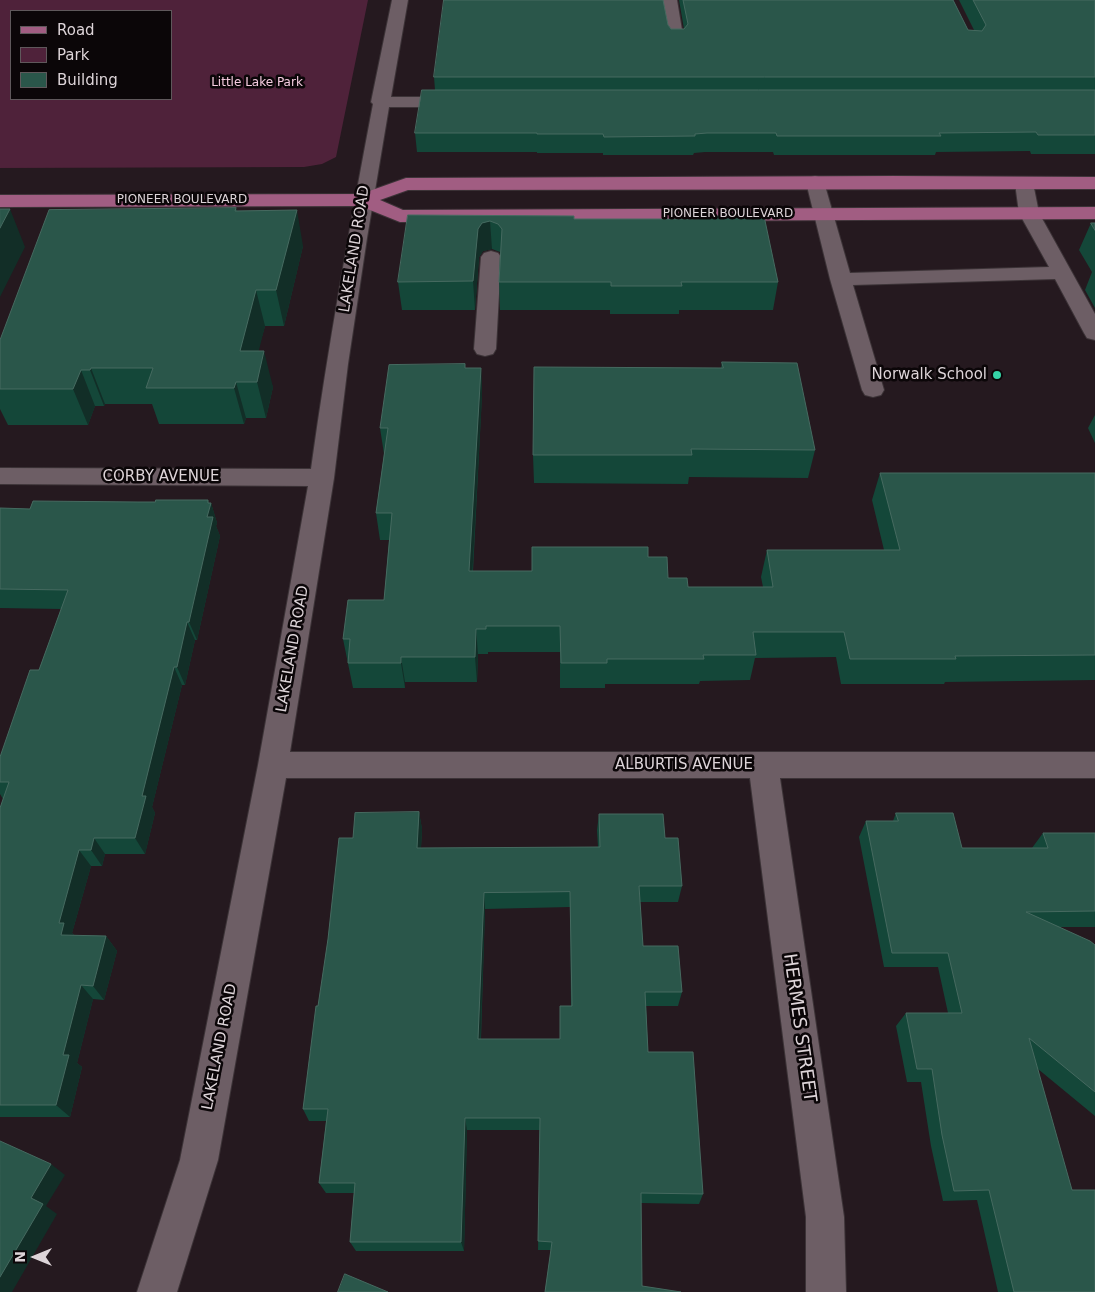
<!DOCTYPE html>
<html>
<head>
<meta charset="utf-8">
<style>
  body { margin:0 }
  #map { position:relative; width:1095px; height:1292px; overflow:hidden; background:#25191f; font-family:"DejaVu Sans",sans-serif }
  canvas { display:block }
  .legend { position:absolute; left:10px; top:10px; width:162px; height:90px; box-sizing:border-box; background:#0b0608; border:1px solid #5f585b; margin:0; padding:6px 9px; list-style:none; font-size:15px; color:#ddd4d8 }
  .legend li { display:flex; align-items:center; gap:10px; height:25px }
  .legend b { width:25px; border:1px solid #5f585b }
  .north { position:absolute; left:10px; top:1232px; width:50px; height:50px; -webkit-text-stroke:4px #0b0608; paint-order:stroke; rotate:270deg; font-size:14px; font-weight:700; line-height:20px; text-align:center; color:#ddd4d8 }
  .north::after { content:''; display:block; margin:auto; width:18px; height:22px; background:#ddd4d8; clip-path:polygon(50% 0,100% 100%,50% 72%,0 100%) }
</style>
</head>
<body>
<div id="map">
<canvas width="1095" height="1292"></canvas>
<ul class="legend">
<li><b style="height:6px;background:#a15d82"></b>Road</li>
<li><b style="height:14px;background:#4f223a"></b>Park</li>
<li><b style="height:14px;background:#2a564a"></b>Building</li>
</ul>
<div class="north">N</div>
</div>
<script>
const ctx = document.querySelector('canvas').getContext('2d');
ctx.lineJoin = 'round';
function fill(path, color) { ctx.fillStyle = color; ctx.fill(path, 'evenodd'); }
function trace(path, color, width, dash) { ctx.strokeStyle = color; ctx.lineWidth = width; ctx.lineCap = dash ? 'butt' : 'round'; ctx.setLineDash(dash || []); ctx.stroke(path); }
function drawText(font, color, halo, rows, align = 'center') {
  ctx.font = font + ' "DejaVu Sans",sans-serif'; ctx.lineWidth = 5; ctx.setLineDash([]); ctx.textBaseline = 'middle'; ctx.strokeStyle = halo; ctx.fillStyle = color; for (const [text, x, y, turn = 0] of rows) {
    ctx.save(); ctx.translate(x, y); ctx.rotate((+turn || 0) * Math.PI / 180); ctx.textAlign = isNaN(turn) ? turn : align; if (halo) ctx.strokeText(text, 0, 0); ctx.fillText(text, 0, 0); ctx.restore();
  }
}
const green = new Path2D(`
  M0,0H368L336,157L322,164L304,167L0,168ZM11,11H171V99H11Z`);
const minor = new Path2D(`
  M392,0H408L391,97H456L462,98L465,102L462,106L456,107H389L367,238L348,364L334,478L290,752H1095V778H780L844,1217L846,1292H806V1217L750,778H286L218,1160L177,1292H137L180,1160L258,765L308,486L0,484V468L311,469C328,347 350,225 373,104L371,102Z
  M661,0H677L684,42L682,45H670L668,42Z
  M815,176L822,178L824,182L850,273L1049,267L1019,213L1015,183L1017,179L1024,177L1031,179L1033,183L1039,213L1095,314V340L1087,338L1084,333L1055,279L853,285L884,390L881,395L873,397L865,395L862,390L830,279L806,182L808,178Z
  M491,251L498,253L501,257L496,349L493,354L485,356L477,354L474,349L481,257L484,253Z`);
const major = new Path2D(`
  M893,176L1095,177V189L408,190L380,200L403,210L1095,207V219L400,222L360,206L0,207V195L361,194L406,178Z`);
const wall = new Path2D(`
  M679,0H953L968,30H974L959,0H1095V154H1031L1030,151L936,152L935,155H774L773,152H705L694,153L693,155H603V153H537V152H417L415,133L435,90L434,77L668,25L671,29H684Z
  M236,208L237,211L303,246L284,326H265L258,351L273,387L266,418H246L244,424H159L152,404H105L104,406H95L88,425H8L0,409V340Z
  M408,215L574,219H698L699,216L778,282L773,310H679V314H610V310H500L499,282L500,253V252L492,249L483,251L479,257L475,310H402L398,282Z
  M1091,223H1095V308L1085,290L1092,272L1079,250Z
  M722,362L815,450L808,478L689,477L688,484L534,483L533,455L721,368Z
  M465,368H481L482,395L473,571H532L648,557L668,578L688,587H763L761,577L767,550H884L872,500L880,473H1095V680L945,682L944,684H841L836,657L755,658L750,680L700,681L699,684H605V688H560V652H488V654H478L477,682H405V688H353L343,639L384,600L389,540H380L376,513L384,454L380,428Z
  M1095,415V443L1088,428Z
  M211,503L217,523L216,526L220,536L197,640H195L185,685H182L152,807L155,813L145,854H105L102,866H91L72,933L74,935L106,936L117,951L104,1000L93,999L77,1063L82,1067L70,1117H0V808L3,799L0,794V757L39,670L61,609L0,608V508L30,509Z
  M419,812L422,829L421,848L598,847L597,830L599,814L665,838L682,886L678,902H640L643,946L682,992L678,1006H646L648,1052L703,1194L699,1204L641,1203L545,1292L551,1250H538L540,1130H467L464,1251H356L350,1242L354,1193H326L319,1183L326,1121H309L303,1109L318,1006L353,838ZM570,907L571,1006L560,1039H481L485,909Z
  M896,813L962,848H1032L1043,833H1095V927H1059L1095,945V1116L1038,1069L1095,1292H998L977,1200L943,1201L931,1146L921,1082H907L896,1026L906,1013H948L938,967H884L859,837L866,821H893Z`);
const shadedWall = new Path2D(`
  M10,209L25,247L0,297V228Z
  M297,210L303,246L284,326L276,290Z
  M490,221L492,249L483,251L479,257L475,310L473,281L478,229L482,223Z
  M256,290L265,326L251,382L240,351Z
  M264,351L273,387L266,418L257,382Z
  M91,368L105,404L104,406L90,370Z
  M481,368L482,395L471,597L469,571Z
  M81,370L95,406L88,425L73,389Z
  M236,382L246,418L244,424L234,388Z
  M208,500L210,505L211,503L217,523L216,526L220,536L197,640L189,622L207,517L208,503Z
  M187,622L195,640L185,685L177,667Z
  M476,629L478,654L477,682L475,657Z
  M401,657L405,682V688L401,663Z
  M174,667L182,685L152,807L155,813L145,854L135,838L142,796Z
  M419,812L422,829L420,864L417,848Z
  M94,838L105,854L102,866L91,850Z
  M79,850L91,866L72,933L76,938L61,935L59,923Z
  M484,893L485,909L480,1052L478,1039Z
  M106,936L117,951L104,1000L93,986Z
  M81,985L93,999L77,1063L82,1067L70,1117L56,1105L63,1055Z
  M465,1118L467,1130L464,1251L461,1242Z
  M51,1164L65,1175L46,1206L57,1214L12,1292H0V1277L31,1198Z`);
const building = new Path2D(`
  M444,0H663L668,25L671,29H684L688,24L683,0H953L968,30L982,31L986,25L973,0H1095V77H434Z
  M422,90H1095V135H1038L1036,132L939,133L941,136H777L776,133H707L695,134V136L604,137L603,134H537V133H415Z
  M236,208L235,211L297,210L276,290H256L240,351H264L257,382H236L234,388H146L153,368H91L90,370H81L73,389H0V340L49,210Z
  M0,209H10L0,228Z
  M408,215L574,216V219H699V216H764L778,282H681L682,286H611V282H499L502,229L498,224L490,221L482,223L478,229L473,281L398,282Z
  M1091,223H1095V230Z
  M722,362L797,363L815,450L691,449L692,455H533L534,367L723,368Z
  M465,364V368H481L469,571H532V547H648V557H667L668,578H687L688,587H773L767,550H900L880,473H1095V655L955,656L956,659H850L844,632H753L756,655H703L704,659H607V663H561L560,626H486V629H476L475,657H401V663H348L350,639H343L348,600H384L392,513H376L388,428H380L389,365Z
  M156,500H208V503H211L207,517H213L189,622H187L177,667H174L142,796H146L135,838H94L91,850H79L59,923H64L61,935L106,936L93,986L81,985L63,1055H69L56,1105H0V808L9,782H0V757L30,670H39L68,590L0,589V508L30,509L33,501L138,502H155Z
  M419,812L417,848L600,847L599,814H663L665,838H678L682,886H639L643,946H678L682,992H645L648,1052H693L703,1194L641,1193L642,1286L681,1292H545L552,1242L538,1241L540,1118H465L461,1242H350L355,1183H319L328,1109H303L316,1006H318L328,939L339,838H353L355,813ZM570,892L572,1006H560V1039H478L484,893Z
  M896,813H953L962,848H1048L1043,833H1095V911L1026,912L1090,941L1095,945V1092L1029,1038L1072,1190H1095V1292H1014L989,1190L954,1191L942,1135L932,1069H917L906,1013H962L948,953H892L866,821H898Z
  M0,1141L51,1164L31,1198L43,1204L0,1277Z
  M345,1274L388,1292H338Z`);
const markers = [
  [997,375,5,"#35d4a7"]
];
const farParknames = [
  ["Little Lake Park",257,83]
];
const farStreetnames = [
  ["PIONEER BOULEVARD",182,200],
  ["PIONEER BOULEVARD",728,214]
];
const streetNames = [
  ["LAKELAND ROAD",355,249,-81],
  ["CORBY AVENUE",161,477],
  ["LAKELAND ROAD",293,649,-80],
  ["ALBURTIS AVENUE",684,765],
  ["LAKELAND ROAD",220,1047,-79]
];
const poiNames = [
  ["Norwalk School",987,375]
];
const nearStreetnames = [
  ["HERMES STREET",799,1028,82]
];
fill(green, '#4f223a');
trace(minor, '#3c3337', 2);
trace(major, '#3c3337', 2);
fill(minor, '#6d5e65');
fill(major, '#a15d82');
fill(wall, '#144739');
fill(shadedWall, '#122e27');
fill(building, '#2a564a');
trace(building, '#466a60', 1);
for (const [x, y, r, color] of markers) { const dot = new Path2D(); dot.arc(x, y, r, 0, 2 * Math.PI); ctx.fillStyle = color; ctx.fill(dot); trace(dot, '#0b0608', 2); }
drawText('12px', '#f6cce0', '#0b0608', farParknames);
drawText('12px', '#ddd4d8', '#0b0608', farStreetnames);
drawText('15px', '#ddd4d8', '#0b0608', streetNames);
drawText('15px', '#ddd4d8', '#0b0608', poiNames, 'right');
drawText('18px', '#ddd4d8', '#0b0608', nearStreetnames);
</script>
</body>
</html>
